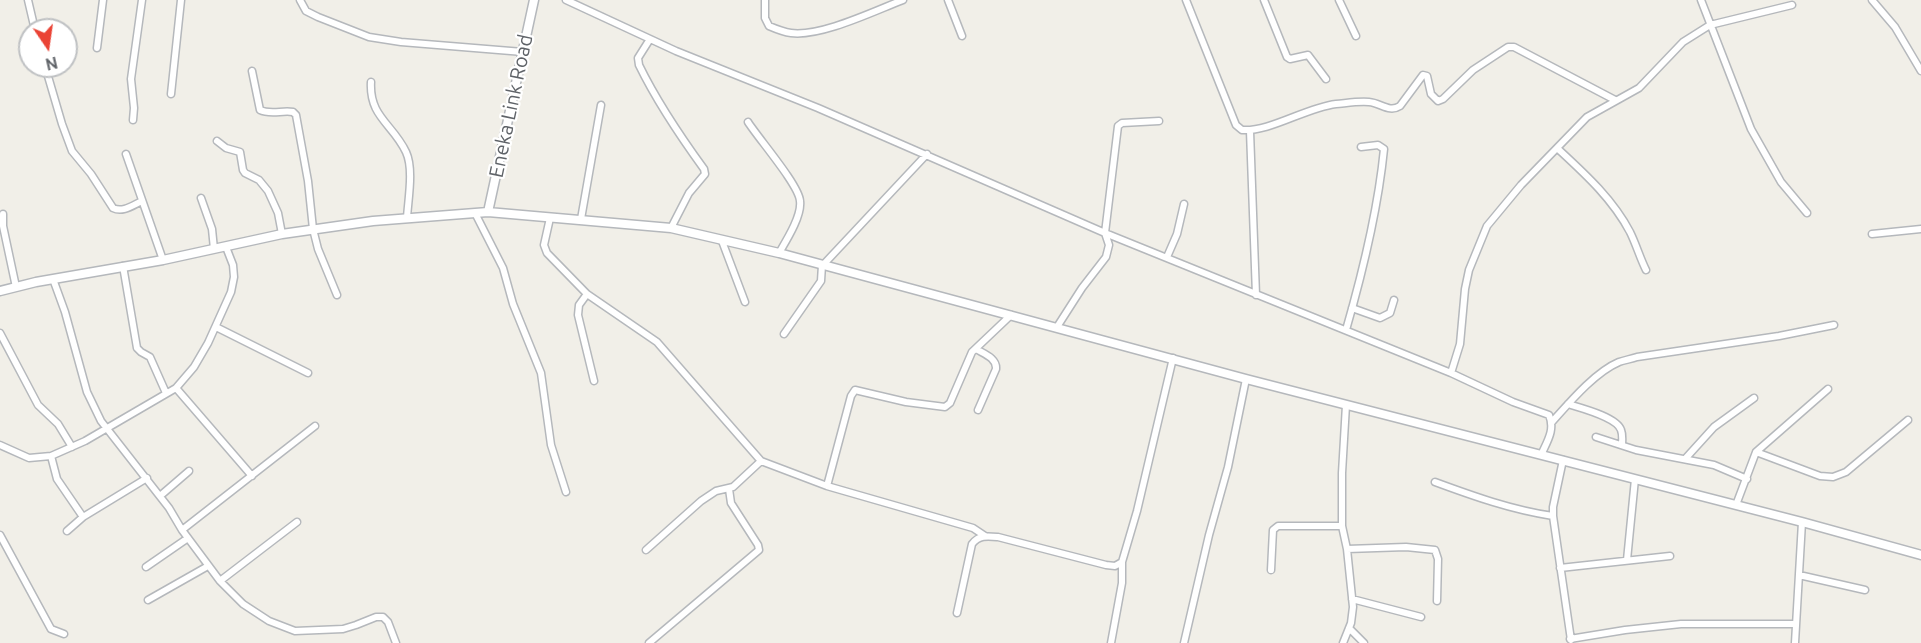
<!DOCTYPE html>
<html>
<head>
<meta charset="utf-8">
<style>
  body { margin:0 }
  #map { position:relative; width:1921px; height:643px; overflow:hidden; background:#f1efe8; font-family:Ubuntu,sans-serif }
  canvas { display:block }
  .north { position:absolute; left:18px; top:18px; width:60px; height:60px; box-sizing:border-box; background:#fff; border:2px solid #bfc1c3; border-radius:50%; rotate:167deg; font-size:16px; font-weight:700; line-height:24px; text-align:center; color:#5f6368 }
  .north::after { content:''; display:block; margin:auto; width:21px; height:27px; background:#ea4335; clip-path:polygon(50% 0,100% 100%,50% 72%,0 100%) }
</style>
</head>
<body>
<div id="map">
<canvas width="1921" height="643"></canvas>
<div class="north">N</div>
</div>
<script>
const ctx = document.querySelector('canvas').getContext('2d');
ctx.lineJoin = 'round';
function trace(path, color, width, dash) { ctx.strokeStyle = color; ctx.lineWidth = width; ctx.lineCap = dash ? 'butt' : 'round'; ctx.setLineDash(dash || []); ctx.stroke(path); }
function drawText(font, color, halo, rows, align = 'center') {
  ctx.font = font + ' Ubuntu,sans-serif'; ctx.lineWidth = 4.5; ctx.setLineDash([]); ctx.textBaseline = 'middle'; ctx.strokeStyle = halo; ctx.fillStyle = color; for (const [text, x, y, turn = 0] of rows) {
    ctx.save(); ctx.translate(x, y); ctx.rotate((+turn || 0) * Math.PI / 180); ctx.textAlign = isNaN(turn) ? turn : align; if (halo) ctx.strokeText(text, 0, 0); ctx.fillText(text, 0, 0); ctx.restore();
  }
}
const minor = new Path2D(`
  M28,0L35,30
  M300,0L306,11L318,17L369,37L401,42L523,52
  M566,0L676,51L818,108L1105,233L1451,373L1513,402L1549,415C1555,429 1548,440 1542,453
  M765,0V18L769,26C776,29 783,32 791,33C821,37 874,11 903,0
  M948,0L962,36
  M1186,0L1236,125L1242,130C1270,132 1305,108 1336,104C1347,103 1359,101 1369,102C1381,103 1389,113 1400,106L1423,75L1427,76L1431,94L1438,101L1443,99L1473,70L1508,47H1514L1615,100
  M1264,0L1287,57L1290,59L1308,55L1326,79
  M1339,0L1356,36
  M1701,0L1751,129L1781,182L1807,213
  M1872,0L1895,27L1921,71
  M650,39L638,58L639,65C657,102 680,136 704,169L705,174L689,193L671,228
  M97,48L103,0
  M45,66L62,124L72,151L91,174L113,208C123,213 133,205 142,201
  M252,71L260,110C270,115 283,110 293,112L296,115L308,181L313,229L318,249L337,295
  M371,82C369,117 393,124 406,152C414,169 408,200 407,218
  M171,94L181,0
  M133,120L134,108L131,79L142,0
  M748,122C758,138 799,185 800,201C802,216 786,241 779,253
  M1250,131L1256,295
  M217,141L226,148L240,152L243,170L245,173L259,180L268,191L278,213L282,234
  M1557,148C1584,173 1612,198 1630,232C1636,244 1640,258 1646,270
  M126,154L163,260
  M201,198L212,229L214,249
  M475,213L503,268L513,304L541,373L551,445L566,492
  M3,214V226L16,287
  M550,218L544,245L547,253L587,294L657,342L761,461L827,486L973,528L985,536
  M581,219L601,105
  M1872,234L1921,229
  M722,241L745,302
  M1167,257L1177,234L1184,204
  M823,265L927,154
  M123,266L137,348L141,352L150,357L166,393
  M53,279L65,312L87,392L101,421L169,508L182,530L220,581L243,604L269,621L295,631L343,629L356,625L376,617H383L388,622L396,643
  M587,294L579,305L578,315L594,381
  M1352,308L1380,318L1390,313L1394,300
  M216,327L308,373
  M1057,327L1082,288L1106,257L1109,245L1105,233L1118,126L1122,123L1159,121
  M1346,330C1363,271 1378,210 1384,149L1378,145L1361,147
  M0,333L38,405L58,424L72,447
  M784,334L821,281L822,265
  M976,349C984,354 997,358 996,369L978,410
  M1451,373L1460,344L1465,289L1469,270L1487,226L1521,185L1587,117L1639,88L1683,42L1710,25L1792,5
  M176,388L252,476
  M1568,404C1581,408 1617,417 1621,430C1623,435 1622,441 1622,445
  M1552,422C1569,403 1595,372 1619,362C1625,360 1631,359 1637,357L1779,336L1834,325
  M1596,437L1636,450L1714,465L1747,479
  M0,445L29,458L51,456L85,441L176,388L194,367L208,343L231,292L234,277L233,265L226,247
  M1756,452L1820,476L1833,477L1846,472L1908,420
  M51,456L57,479L83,517
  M1685,459L1714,427L1754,398
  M1563,460L1553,507V516L1571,640
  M1435,482C1473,496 1512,510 1553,516
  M827,486L851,396L855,390L906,402L945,407L950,403L972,352L1011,315
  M160,496L189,471
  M1736,505L1756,452L1828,389
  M182,530L315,426
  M67,531L83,517L147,478
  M0,535L51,629L64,634
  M1347,549L1406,547L1435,550L1438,559L1437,601
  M646,550L701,501L716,491L733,487L761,461
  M1627,560L1635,479
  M146,567L188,538
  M1560,568L1670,556
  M1271,570L1273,530L1278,526H1342
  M1799,575L1865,590
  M220,581L297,522
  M1352,599L1421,617
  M148,600L208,566
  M957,613L972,544C979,535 987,536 998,537L1106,565L1115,566L1122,562L1137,511L1173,358
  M1349,628L1364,643
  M1570,639L1625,630L1681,624H1795
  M649,643L759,550L758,545L731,503L729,489
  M1111,643L1122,583V562
  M1184,643L1209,535L1228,467L1246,379
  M1343,643L1351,623L1353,607L1347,549L1342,526V473L1346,405
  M1795,643L1802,522`);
const tertiary = new Path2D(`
  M488,212L534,0
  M0,291L36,282L163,260L282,234L373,221L488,212L671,228L779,253L1246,379L1802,522L1921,555`);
const streetNames = [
  ["Eneka Link Road",511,106,-78]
];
trace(minor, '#b5b8bc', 9);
trace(tertiary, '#b5b8bc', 11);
trace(minor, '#fff', 6);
trace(tertiary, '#fff', 8);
drawText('20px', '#5f6368', '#fff', streetNames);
</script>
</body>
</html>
